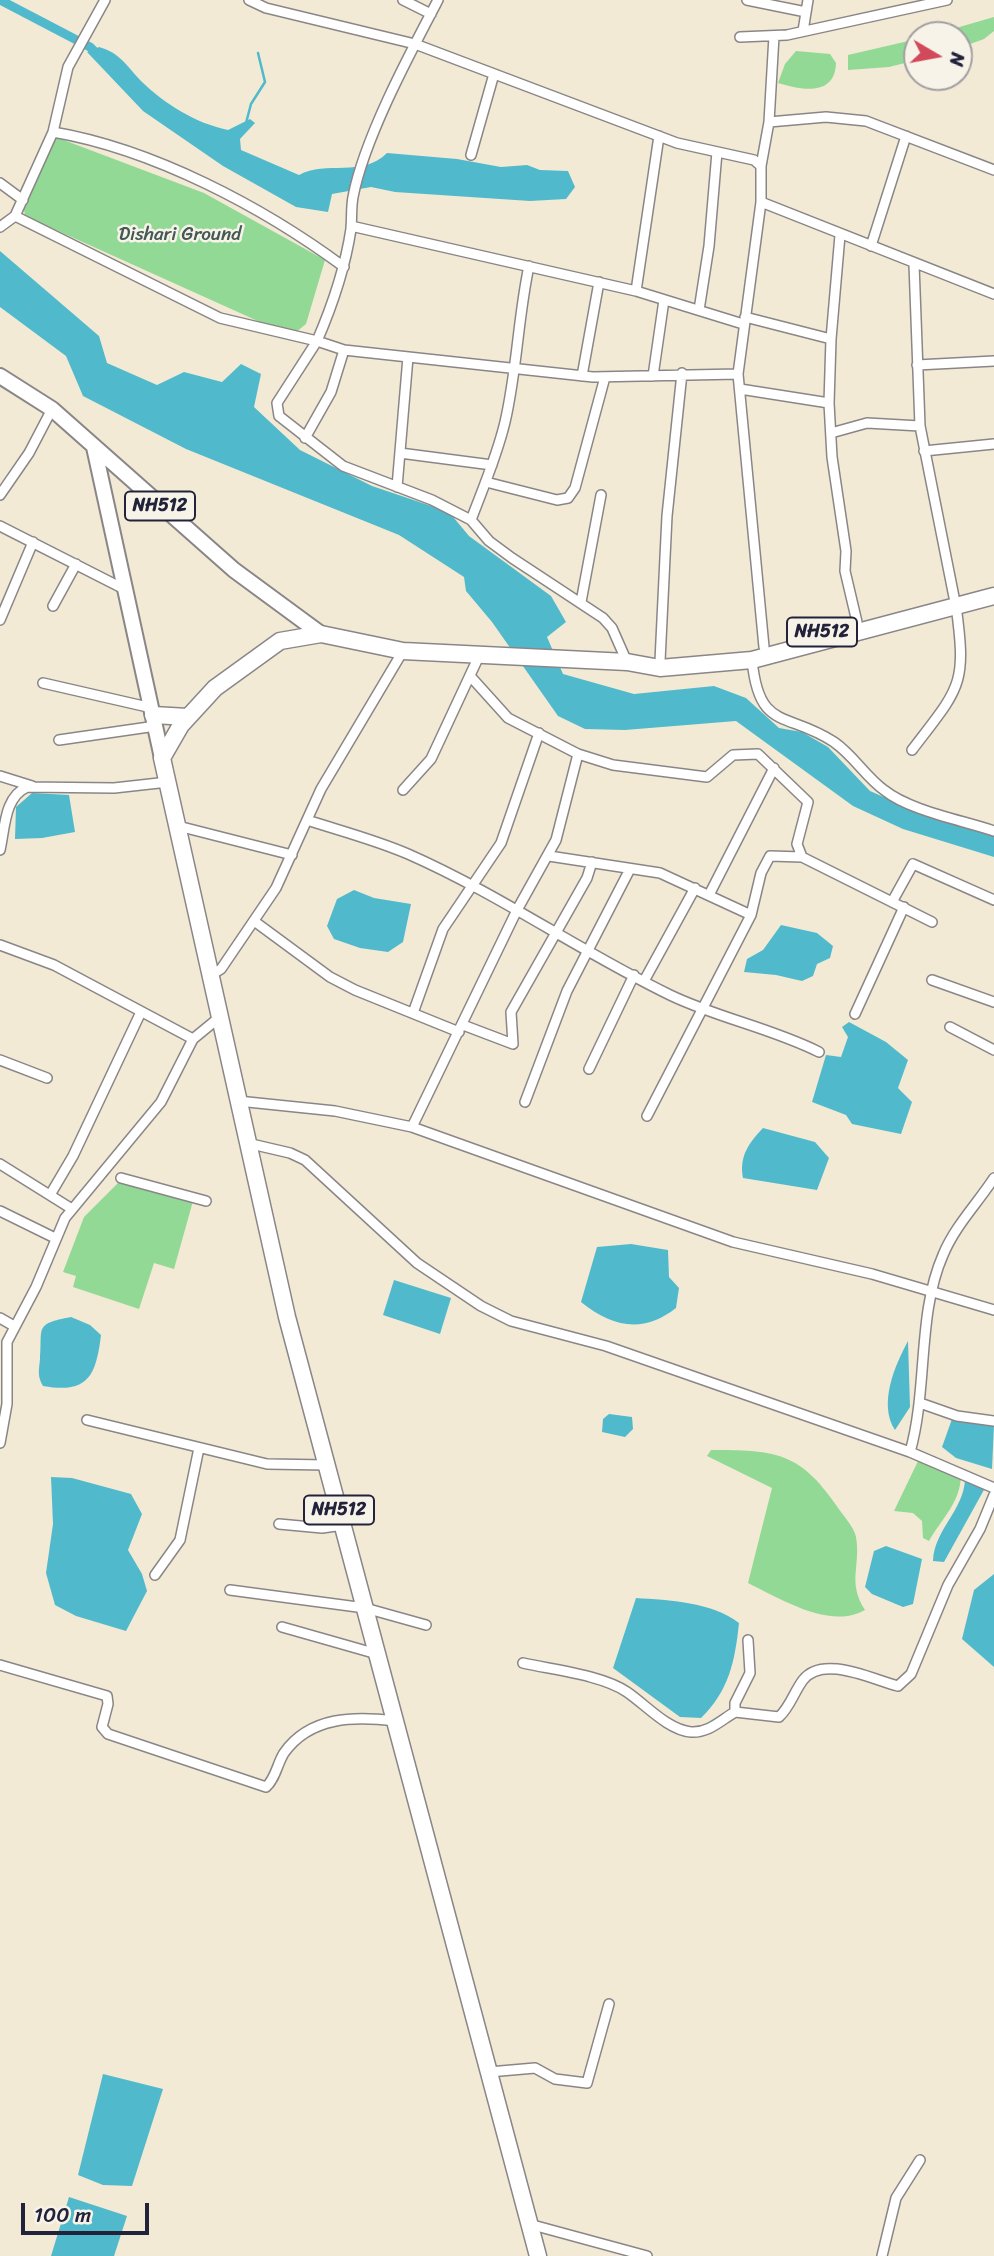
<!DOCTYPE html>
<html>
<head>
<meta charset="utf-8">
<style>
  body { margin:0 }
  #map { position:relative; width:994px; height:2256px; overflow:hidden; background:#f2ead5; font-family:Sriracha,sans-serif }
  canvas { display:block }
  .north { position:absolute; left:903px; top:21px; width:70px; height:70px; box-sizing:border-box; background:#f7f3e8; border:2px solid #a29fa3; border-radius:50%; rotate:100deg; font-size:19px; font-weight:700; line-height:28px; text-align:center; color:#22223b }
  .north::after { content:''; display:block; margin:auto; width:24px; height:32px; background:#d1495b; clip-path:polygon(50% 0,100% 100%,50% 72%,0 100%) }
  .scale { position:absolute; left:21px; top:2203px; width:128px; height:32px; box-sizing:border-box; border:4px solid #22223b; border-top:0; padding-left:9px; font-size:21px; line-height:24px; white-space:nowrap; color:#22223b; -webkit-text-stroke:5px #f7f3e8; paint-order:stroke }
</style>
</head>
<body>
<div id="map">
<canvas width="994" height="2256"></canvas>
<div class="north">N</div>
<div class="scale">100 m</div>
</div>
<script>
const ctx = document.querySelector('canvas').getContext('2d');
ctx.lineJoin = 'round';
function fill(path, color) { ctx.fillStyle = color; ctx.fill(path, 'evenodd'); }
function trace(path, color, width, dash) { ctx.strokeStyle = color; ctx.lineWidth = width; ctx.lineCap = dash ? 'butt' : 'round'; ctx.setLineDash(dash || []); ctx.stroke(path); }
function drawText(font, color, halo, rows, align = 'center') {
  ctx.font = font + ' Sriracha,sans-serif'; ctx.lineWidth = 5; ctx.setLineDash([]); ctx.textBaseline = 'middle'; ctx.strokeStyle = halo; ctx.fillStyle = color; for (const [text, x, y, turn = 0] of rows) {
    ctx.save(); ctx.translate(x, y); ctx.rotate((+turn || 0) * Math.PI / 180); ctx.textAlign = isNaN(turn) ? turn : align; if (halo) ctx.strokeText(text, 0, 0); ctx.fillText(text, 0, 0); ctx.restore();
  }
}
const green = new Path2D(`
  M994,17V31L984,39L959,48V35H932Z
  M917,39V60L889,67L848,70V55Z
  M796,51L830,54L836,63C835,97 801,90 778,83L785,64Z
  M53,136L204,193L325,260L306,324L291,336L25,216L23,203Z
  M125,1176L193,1201L174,1269L154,1263L139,1309L73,1287L76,1276L63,1272L84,1217Z
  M711,1450C773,1450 799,1451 836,1505C842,1514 854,1527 856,1537C861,1566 847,1582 865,1610C830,1630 781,1599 748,1583L772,1488L707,1456Z
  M919,1459L961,1476C960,1503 942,1518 929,1541L923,1538L922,1521L913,1513L894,1511Z`);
const water = new Path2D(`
  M99,47C120,53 126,65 141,81C165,104 195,123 228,130L250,119L255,123L240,139L241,150L299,175C326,160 362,178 387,153L457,159L501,167L527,165L540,170L568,171L575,187L566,199L530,201L395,192L371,187L332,194L328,212L296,207L223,166L143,111L87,52Z
  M0,251L99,336L107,363L157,385L184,372L222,382L241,364L261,374L254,407L300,450L372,486L449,512L469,536L551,596L566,622L547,637L563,674L634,694L714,686L746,698L779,728L802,732L828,747L870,791L920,813L994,836V857L903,829L853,806L736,721L625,730L585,729L558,716L492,622L466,591L464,577L399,535L186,449L83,396L66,356L0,307Z
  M32,793L69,795L75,832L42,838L15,839L16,807Z
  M354,890L374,898L411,904L403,942L388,952L360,948L334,939L327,926L337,899Z
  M781,925L817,933L833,946L830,958L817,964L813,976L802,981L776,975L744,972L747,959L763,950Z
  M849,1022L886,1042L908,1060L898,1088L912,1102L901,1134L852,1124L846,1115L812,1102L826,1055L841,1057L848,1037L842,1027Z
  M763,1128L815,1142L829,1158L817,1190L743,1178C739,1156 749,1143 763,1128Z
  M631,1244L668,1250L669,1277L679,1288L676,1308C643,1334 612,1327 581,1302L597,1247Z
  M394,1280L451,1298L440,1334L383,1315Z
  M71,1317L90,1325L101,1335C96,1376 88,1394 43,1386C37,1376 39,1370 40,1359C43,1328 33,1324 71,1317Z
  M908,1341L910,1407L895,1430C878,1404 895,1365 908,1341Z
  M609,1414L632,1417L633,1429L625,1437L602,1432L603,1419Z
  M952,1419L994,1425L992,1469L956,1458L942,1447Z
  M51,1477L72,1478L131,1494L142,1514L128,1550L142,1574L147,1591L126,1631L76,1616L55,1605L46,1573L53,1524Z
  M965,1479L985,1488L944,1562L933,1561C934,1530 964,1510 965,1479Z
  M886,1546L922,1559L913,1604L903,1607L872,1594L865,1587L874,1551Z
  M994,1574V1667L962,1639L974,1590Z
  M636,1598C669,1600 712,1602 739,1623C735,1661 729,1691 701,1718L680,1717L613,1668Z
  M103,2074L163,2089L132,2186L103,2185L78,2175Z
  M69,2197L127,2216L114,2256H51Z`);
const stream = new Path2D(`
  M246,123L251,104L265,82L258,53`);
const canal = new Path2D(`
  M0,0L90,47L99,56`);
const street = new Path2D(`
  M249,0L266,8L415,44L677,143L754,160L761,166V202L738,374L764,647
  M403,0L431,14
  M438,0C410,53 364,139 353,197C351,207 352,218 351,229C345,269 333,304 317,341L344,350L593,377L738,374
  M747,0L806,12
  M803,31L808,0
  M740,37L787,35L947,0
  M769,122L826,117L866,121L994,170
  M53,132C153,149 263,207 344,267
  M471,155L494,74
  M761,166L769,122L774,36
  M0,183L23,200
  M761,202L994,294
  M15,216L220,318L317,341L277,403L279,416L343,466L432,500L471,520L489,541L512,558L603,618L612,628L627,662
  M351,226L636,291L743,324
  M0,227L15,216L53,132L68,67L105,0
  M840,235L831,339L829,403L832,457L846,551L845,571L857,622
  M871,246L906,136
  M914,264L920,426L954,597
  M636,291L659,136
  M699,310L709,246L717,152
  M745,317L831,339
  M917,365L994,361
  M582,376L599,282
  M653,376L664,300
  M740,389L829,403
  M831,433L867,423L920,426
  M305,438L331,392L344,350
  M924,451L994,444
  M400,453L492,465
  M486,482L557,500L568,498L575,488L605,377
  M397,487L408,357
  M0,495L29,453L52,409
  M471,520C483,488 497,456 505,422C517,371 518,317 529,266
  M0,526L126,590
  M581,602L601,495
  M53,606L76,564
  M0,620L33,542
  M752,660C759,732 787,711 834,742C854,756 865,776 884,790C910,811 962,820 994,831
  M660,661L667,516L682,373
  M471,677L508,718L578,754L613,765L707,777L733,755L758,754L808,802L797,844L802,857L932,922
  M43,683L152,708
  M59,740L156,726
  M912,750C960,687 967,686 956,606
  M0,776L32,786
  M403,790L431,759L479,656
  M307,820C341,831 376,840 408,854C499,894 581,952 670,995C718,1018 771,1028 819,1052
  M178,826L292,855
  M0,850C5,829 4,797 27,787L114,788L168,782
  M549,856L660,873L751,915
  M709,895L774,768
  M892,902L913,864L994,900
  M254,921L330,977L355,990L459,1032
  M0,945L54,965L193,1039
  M213,974L221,969L276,888L321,789L403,651
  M932,980L994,1002
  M644,981L695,888
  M413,1013L443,929L501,843L539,733
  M855,1014L904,907
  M463,1025L513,1044L511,1012L587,878L592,862
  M950,1027L994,1050
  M0,1060L47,1078
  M589,1069L634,975
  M238,1101L335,1111L412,1127L733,1242L872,1274L994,1310
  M525,1102L567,991L630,869
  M647,1116L751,915L761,873L770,856L802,857
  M412,1127L517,910L556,840L578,754
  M247,1143L290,1153L305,1160L417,1263L481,1306L511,1321L606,1346L910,1452L994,1488
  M0,1164L72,1209
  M121,1178L206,1201
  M50,1195L73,1156L140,1014
  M0,1211L55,1238
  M0,1318L14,1326
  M920,1403L957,1416L994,1421
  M87,1420L267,1464L327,1465
  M0,1443L7,1404V1342L36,1287L65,1218L161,1102L193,1039L221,1016
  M910,1452C928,1389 917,1314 943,1255C955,1226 977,1204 994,1178
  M279,1524L322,1528L343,1525
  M155,1575L180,1540L199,1448
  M230,1590L365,1608L426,1625
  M282,1627L377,1654
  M523,1663C554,1670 602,1675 627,1692C646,1705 668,1730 691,1732C709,1733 721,1720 735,1712L779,1717C790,1707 794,1692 803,1680C823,1654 873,1680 898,1686L911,1674L948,1585L980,1529L994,1495
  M0,1665L107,1696L108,1704L102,1727L108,1734L266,1787C276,1778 277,1764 284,1753C310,1716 355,1716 395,1721
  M735,1712V1703L750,1673L748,1640
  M489,2072L535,2068L555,2079L587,2083L609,2004
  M529,2224L647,2256
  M882,2256L896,2198L920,2160`);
const primary = new Path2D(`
  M0,376L52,409L234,570L321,634
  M94,447L162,758`);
const highway = new Path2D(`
  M153,715L188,717
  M538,2256L287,1317L162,758L181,725L215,688L280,641L321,634L403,651L627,662L660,668L752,660L994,596`);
const shields = [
  [160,506,70],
  [822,632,70],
  [339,1510,70]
];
const shieldNames = [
  ["NH512",160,506],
  ["NH512",822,632],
  ["NH512",339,1510]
];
const parkNames = [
  ["Dishari Ground",180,235]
];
fill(green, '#91d994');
fill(water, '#50bacc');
trace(stream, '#50bacc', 2.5);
trace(canal, '#50bacc', 9);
trace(street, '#8a8688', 12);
trace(primary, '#8a8688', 18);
trace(highway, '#8a8688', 19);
trace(street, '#fff', 9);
trace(primary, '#fff', 14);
trace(highway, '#fff', 16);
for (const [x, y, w] of shields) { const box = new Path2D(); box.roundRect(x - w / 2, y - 14.5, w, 29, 5); ctx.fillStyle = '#f7f3e8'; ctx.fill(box); trace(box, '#22223b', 2); }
drawText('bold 18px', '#22223b', null, shieldNames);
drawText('19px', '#435956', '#f7f3e8', parkNames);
</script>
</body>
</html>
